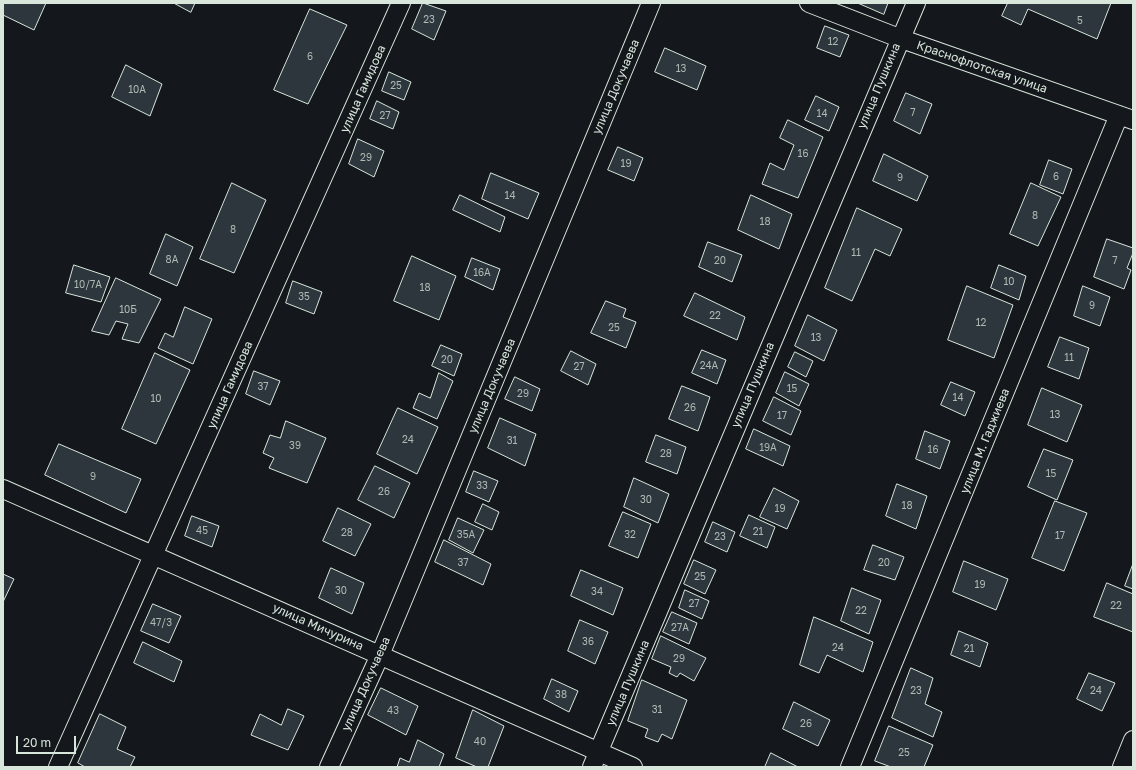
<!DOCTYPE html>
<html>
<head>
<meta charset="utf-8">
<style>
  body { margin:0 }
  #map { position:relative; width:1136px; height:770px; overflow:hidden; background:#14181c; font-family:"Golos Text",sans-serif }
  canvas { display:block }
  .frame { position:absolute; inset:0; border:4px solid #d8e6dc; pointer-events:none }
  .scale { position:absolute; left:16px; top:736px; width:60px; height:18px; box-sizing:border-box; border:2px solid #d8e6dc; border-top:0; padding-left:5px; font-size:12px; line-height:14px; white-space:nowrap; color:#d8e6dc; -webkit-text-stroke:3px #14181c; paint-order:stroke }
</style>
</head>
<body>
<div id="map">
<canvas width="1136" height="770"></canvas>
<div class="frame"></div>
<div class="scale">20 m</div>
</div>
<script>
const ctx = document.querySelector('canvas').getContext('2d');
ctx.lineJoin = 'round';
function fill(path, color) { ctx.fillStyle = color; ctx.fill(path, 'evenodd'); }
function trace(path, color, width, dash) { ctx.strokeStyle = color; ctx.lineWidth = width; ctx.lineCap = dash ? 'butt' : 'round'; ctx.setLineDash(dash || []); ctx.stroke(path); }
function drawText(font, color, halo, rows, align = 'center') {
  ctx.font = font + ' "Golos Text",sans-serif'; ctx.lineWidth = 3; ctx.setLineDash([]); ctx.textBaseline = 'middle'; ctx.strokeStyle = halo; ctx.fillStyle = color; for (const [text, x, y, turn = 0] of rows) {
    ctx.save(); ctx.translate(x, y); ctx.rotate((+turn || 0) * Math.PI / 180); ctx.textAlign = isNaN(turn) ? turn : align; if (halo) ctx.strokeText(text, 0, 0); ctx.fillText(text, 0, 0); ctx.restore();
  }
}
const building = new Path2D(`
  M3,3H46L34,30L3,15Z
  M174,3H195L191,12Z
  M423,3L446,11L434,40L412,29Z
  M858,3H888L884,14Z
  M1008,3H1111L1097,39L1028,9L1021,25L1002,16Z
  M310,9L347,25L308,104L274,90Z
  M825,26L849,35L840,57L817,48Z
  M665,48L706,66L697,90L655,72Z
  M126,65L162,84L150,116L112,97Z
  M389,72L411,82L404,100L382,91Z
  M906,93L932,104L920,134L894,121Z
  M816,96L839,107L829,131L805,120Z
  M377,101L399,112L393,129L370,119Z
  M788,120L823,137L798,198L762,184L770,163L784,170L794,145L780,138Z
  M358,139L384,151L374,177L349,164Z
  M618,147L643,158L634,181L608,170Z
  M884,154L928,176L917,201L873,181Z
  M1049,160L1072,169L1063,194L1040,185Z
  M491,173L539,193L528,219L482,199Z
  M232,183L266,200L234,273L200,259Z
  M1031,183L1061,197L1038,246L1010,234Z
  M460,195L505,217L500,232L453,210Z
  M751,195L792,214L779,249L738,230Z
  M857,208L902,229L890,256L875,249L852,301L825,288Z
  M166,234L193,247L177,286L150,274Z
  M1107,239L1133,248V253L1127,268L1131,270L1124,289L1094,277Z
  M708,242L742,255L732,282L699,267Z
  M412,256L456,276L439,320L394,301Z
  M472,258L500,269L493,290L465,277Z
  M74,265L110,277L101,302L66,293Z
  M999,265L1026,276L1019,300L991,288Z
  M116,278L161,299L139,343L122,339L128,324L116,321L109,335L92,331Z
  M293,281L322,292L314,314L286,303Z
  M967,286L1013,305L994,358L948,340Z
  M1083,286L1110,297L1100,326L1074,316Z
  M695,293L745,317L737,340L684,316Z
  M606,301L626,309L623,317L636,322L626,348L591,333Z
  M185,307L212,319L193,364L158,348L165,333L173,337Z
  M808,315L837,330L824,361L795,346Z
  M1060,337L1089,348L1079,379L1048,367Z
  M441,345L462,354L454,376L432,366Z
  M702,350L726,360L717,384L692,373Z
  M571,351L596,364L588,385L561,371Z
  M795,352L813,361L806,377L788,367Z
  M155,353L190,370L156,444L122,429Z
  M254,371L280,381L270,405L246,394Z
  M785,372L809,384L799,406L776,393Z
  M439,373L453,381L437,419L413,408L419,393L430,398Z
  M515,377L540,389L532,411L505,399Z
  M951,382L975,392L965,416L941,405Z
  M682,386L710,397L698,431L669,419Z
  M1042,388L1082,405L1067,442L1028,425Z
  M774,397L801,411L791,435L763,421Z
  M398,408L438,427L417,474L377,454Z
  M500,418L536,434L525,466L488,448Z
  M286,421L326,438L307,483L269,468L274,458L263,453L270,435L280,438Z
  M754,429L790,446L783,466L746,449Z
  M925,431L950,441L940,469L916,459Z
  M656,435L686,447L677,474L646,462Z
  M59,444L141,479L126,513L45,475Z
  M1044,449L1073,460L1057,500L1028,487Z
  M375,466L410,483L394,518L358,500Z
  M474,471L498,481L489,502L466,492Z
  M634,478L669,494L658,523L624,507Z
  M897,484L927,496L916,529L886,516Z
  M774,488L799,501L787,529L760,517Z
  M1055,501L1087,513L1064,571L1032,558Z
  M483,504L499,512L492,530L475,522Z
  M338,508L371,524L355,556L323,541Z
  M623,512L651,524L638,558L609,546Z
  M749,515L775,527L767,548L740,536Z
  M192,516L219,526L212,547L185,536Z
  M458,518L484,530L473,553L449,540Z
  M713,522L735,532L727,552L705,542Z
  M444,540L491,564L483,585L435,562Z
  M873,545L904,557L895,580L864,570Z
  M694,560L716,570L705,594L684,584Z
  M964,561L1008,579L996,610L953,592Z
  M1133,564V589L1125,586Z
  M331,568L364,583L352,614L319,598Z
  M581,570L623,588L613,615L571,596Z
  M3,574L14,579L3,602Z
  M1107,583L1133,594V632L1094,617Z
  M852,588L881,600L869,634L841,621Z
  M685,590L709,601L702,619L679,608Z
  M153,604L181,616L169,643L141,631Z
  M672,612L697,623L689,644L663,632Z
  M814,617L873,642L863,672L827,655L819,673L800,665Z
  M580,620L608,632L595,664L568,651Z
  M959,631L988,643L980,667L951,655Z
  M661,636L706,658L694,681L680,673L677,677L669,673L671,667L652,659Z
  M143,642L182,661L174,682L134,663Z
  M911,668L933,678L925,704L942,712L933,737L892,718Z
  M1089,673L1115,683L1102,711L1077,699Z
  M552,679L578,691L569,712L544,699Z
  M642,680L687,700L672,739L662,734L658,742L645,737L648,729L628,721Z
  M381,688L418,706L406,735L368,715Z
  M794,702L830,720L818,746L783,729Z
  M288,709L304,716L288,750L251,735L260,714L281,725Z
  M473,710L504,726L488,767H477L456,758Z
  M100,714L126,727L117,749L135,757L130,767H85L78,763Z
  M889,726L933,745L924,767H891L875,761Z
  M418,740L444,754L439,767H397L400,758L409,762Z
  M771,753L798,767H765Z`);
const street = new Path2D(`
  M809,3L899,38L1133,120
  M3,489L633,767
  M58,767L401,3
  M329,767L380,655L651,3
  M592,767L916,3
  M850,767L1119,115
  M1122,767L1133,740`);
const numberNames = [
  ["23",429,20],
  ["5",1080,21],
  ["12",833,42],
  ["6",310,57],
  ["13",681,69],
  ["25",396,86],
  ["10А",137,90],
  ["7",913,113],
  ["14",822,114],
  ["27",385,116],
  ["16",803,154],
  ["29",366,158],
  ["19",626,164],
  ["6",1056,177],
  ["9",900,178],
  ["14",510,196],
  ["8",1035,216],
  ["18",765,222],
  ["8",233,230],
  ["11",856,253],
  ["8А",172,260],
  ["20",720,261],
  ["7",1115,261],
  ["16А",482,273],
  ["10",1009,282],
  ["10/7А",88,285],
  ["18",425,288],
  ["35",304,297],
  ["9",1092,306],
  ["10Б",128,310],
  ["22",715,316],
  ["12",981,323],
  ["25",614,328],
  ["13",816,338],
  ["11",1069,358],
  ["20",447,360],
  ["24А",709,366],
  ["27",579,367],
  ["37",263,387],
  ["15",792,389],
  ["29",523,394],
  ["14",958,398],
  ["10",156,399],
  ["26",690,408],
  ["13",1055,415],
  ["17",782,416],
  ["24",408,440],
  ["31",512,441],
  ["39",295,446],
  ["19А",768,448],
  ["16",933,450],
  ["28",666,454],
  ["15",1051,474],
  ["9",93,477],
  ["33",482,486],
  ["26",384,492],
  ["30",646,500],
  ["18",907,506],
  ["19",780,509],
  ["45",202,531],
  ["21",758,532],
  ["28",347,533],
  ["35А",466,535],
  ["32",630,535],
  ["17",1060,536],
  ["23",720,537],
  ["37",463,563],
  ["20",884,563],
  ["25",700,577],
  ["19",980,585],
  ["30",341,591],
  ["34",597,592],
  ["27",694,604],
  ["22",1116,606],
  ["22",861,611],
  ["47/3",161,623],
  ["27А",680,628],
  ["36",588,642],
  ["24",838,648],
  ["21",969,649],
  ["29",679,659],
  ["23",916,691],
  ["24",1096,691],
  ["38",561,695],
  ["31",657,710],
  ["43",393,711],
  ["26",806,724],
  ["40",480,742],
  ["25",904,753]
];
const streetNames = [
  ["Краснофлотская улица",982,67,19],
  ["улица Пушкина",879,86,-67],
  ["улица Докучаева",616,87,-67],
  ["улица Гамидова",363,89,-66],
  ["улица Гамидова",230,385,-66],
  ["улица Пушкина",753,385,-67],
  ["улица Докучаева",492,386,-67],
  ["улица М. Гаджиева",985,441,-68],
  ["улица Мичурина",318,627,24],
  ["улица Пушкина",628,683,-67],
  ["улица Докучаева",366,684,-66]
];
fill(building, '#2c363c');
trace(building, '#d8e6dc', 1);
trace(street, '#d8e6dc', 20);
trace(street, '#14181c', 18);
drawText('10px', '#adbab4', null, numberNames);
drawText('12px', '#d8e6dc', '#14181c', streetNames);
</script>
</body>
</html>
